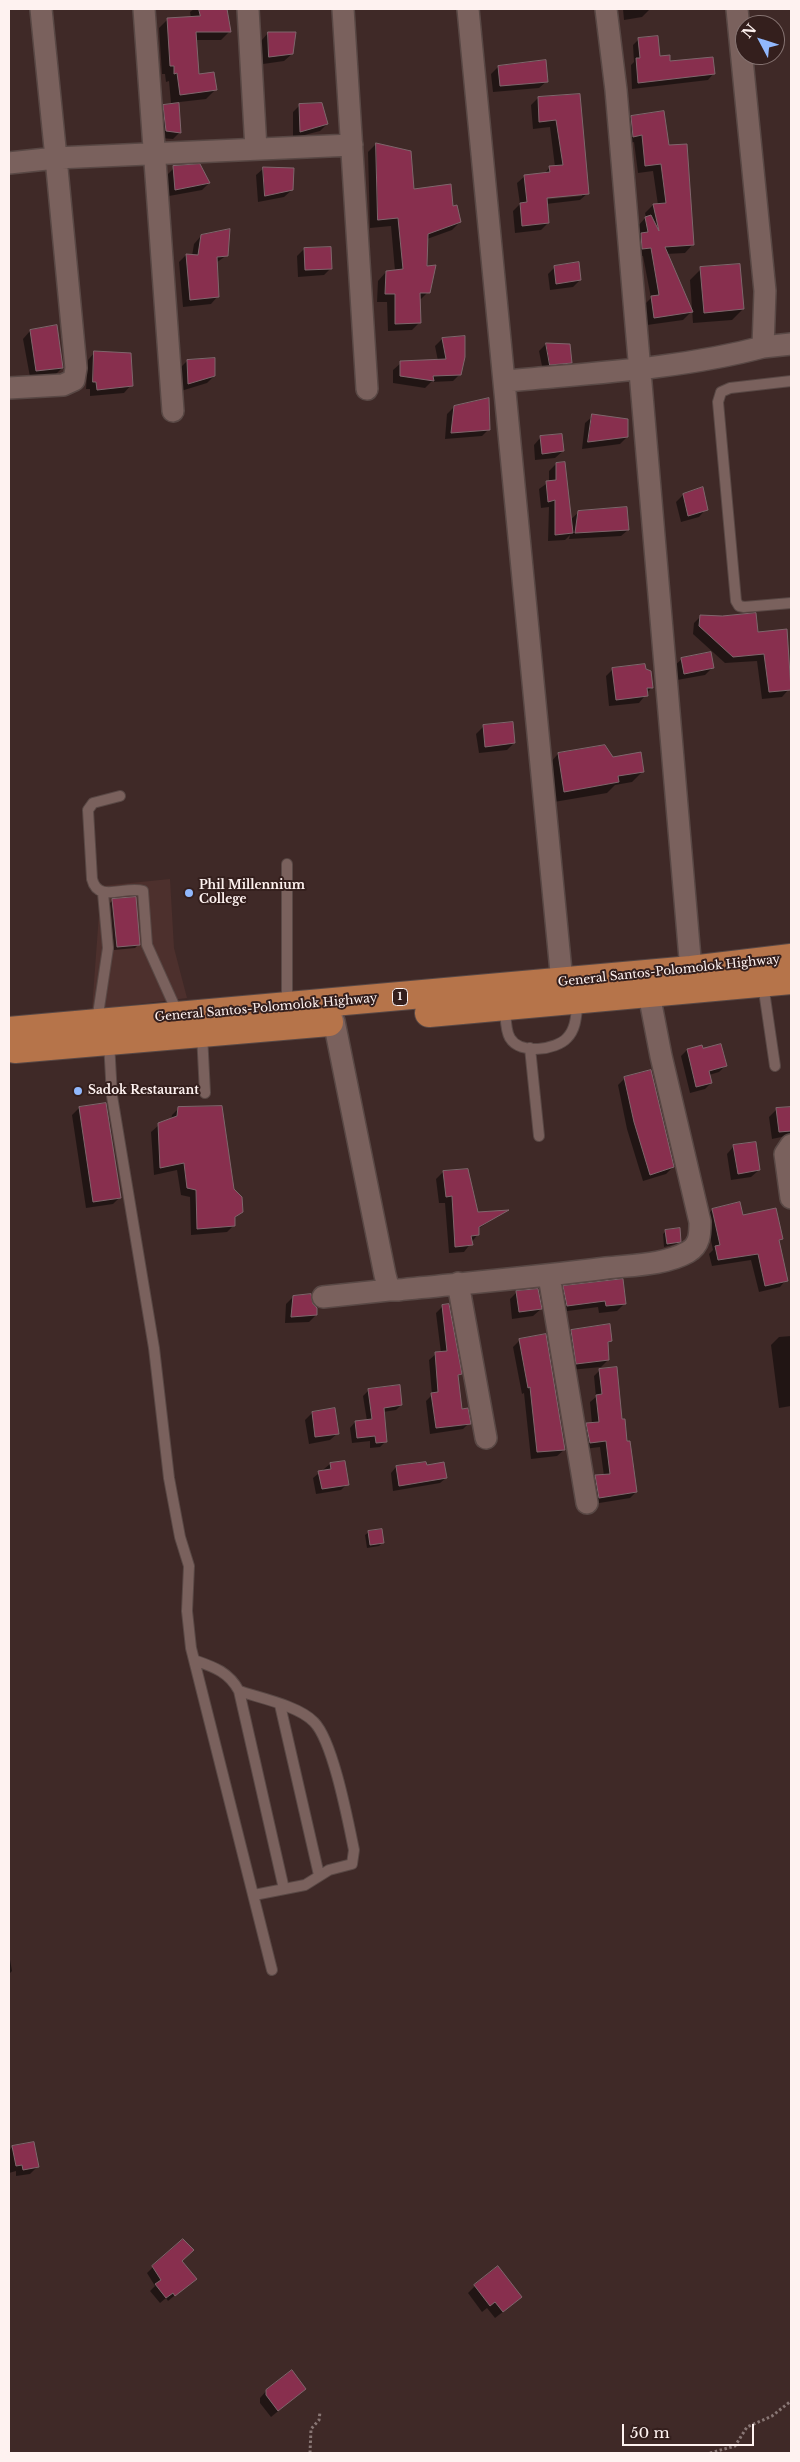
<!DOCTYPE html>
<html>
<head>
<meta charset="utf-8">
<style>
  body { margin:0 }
  #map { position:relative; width:800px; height:2462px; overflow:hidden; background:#3f2927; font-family:"Libre Baskerville",serif }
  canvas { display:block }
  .frame { position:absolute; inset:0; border:10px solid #fef2f0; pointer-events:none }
  .north { position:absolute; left:735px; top:15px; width:50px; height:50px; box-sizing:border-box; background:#341f1d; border:1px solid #857371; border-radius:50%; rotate:310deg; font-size:14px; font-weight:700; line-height:20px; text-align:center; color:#fef2f0 }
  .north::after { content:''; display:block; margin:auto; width:18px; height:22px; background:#91b8fd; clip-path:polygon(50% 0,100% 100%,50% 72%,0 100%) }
  .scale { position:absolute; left:622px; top:2424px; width:132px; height:22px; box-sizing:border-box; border:2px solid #fef2f0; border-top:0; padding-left:6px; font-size:15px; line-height:18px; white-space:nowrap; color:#fef2f0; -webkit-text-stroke:4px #341f1d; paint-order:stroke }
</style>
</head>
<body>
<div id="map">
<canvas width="800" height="2462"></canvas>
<div class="frame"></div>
<div class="north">N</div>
<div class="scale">50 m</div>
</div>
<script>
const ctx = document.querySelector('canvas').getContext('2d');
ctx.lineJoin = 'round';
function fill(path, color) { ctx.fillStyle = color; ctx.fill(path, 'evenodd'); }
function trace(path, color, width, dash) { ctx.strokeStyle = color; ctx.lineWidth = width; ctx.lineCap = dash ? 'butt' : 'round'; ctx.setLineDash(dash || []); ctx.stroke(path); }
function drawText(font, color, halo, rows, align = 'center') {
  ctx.font = font + ' "Libre Baskerville",serif'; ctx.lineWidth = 4; ctx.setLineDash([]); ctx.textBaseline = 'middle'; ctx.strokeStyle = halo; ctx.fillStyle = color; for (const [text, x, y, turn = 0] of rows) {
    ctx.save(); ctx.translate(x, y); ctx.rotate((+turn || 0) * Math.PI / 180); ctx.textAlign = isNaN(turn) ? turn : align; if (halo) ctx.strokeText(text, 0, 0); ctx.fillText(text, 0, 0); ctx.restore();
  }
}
const built = new Path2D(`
  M170,879L174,948L187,998L92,1010L101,886Z`);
const shadow = new Path2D(`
  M194,9H226L230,31L221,40H196L197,75L215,90L206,99L171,103L169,81L166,82L165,74H162L159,28L168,19L191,18L190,12Z
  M623,9H649V10L642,17L624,20Z
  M268,33L292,54L284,61L263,64L261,41Z
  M639,39L659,57L669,62L714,73L708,80L632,89L631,65L634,62L633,45Z
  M498,67L547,81L539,88L493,92L491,74Z
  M579,95L588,193L580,200L546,204L548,223L541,230L515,233L513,211L520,204L517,183L525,176L544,174L550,167H555L550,127L533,129L531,105L538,98ZM582,193V196L541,200V198Z
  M300,105L327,124L320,131L293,138V112Z
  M164,106L180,132L173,139L160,138L157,113Z
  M631,117L667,146L693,244L685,253L666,254L691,312L683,320L647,325L644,305L651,298L643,256L634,257L633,242L640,236L638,226L646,217L645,213L653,205H658L653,171L638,173L634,142L625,144L623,125Z
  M376,144L413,191L452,207L460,222L452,230L427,239L428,292L420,300V322L412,330L388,331L387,302H377L378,281L386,272L395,271L391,226L370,228L368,152Z
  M174,168L209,183L202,190L169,196L167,175Z
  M264,168L292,190L284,197L258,202L256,175Z
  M201,236L227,255L216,263L218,296L211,304L183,307L179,262L186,255L192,256L194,244Z
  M304,249L331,268L324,275L298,277L297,256Z
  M555,267L580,280L573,287L550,290L548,274Z
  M701,269L743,309L732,320L693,323L690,280Z
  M30,331L62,368L55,375L30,377L23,339Z
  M442,339L460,374L453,381L431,382L425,388L393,383V370L401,363L438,361L435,346Z
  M546,344L571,362L564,369L543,371L539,351Z
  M95,352L131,385L124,393L90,396V389H86L88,360Z
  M187,361L214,376L207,383L181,391L180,368Z
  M454,407L489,429L482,436L445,439L447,414Z
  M593,416L627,437L620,444L582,449L585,423Z
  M541,437L563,451L555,458L535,460L534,445Z
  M556,464L570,520L579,512L628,530L621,536L569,539L570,535L565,540L548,541L549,507L541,508L539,489L549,482V471Z
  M683,495L706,509L699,517L681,522L676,502Z
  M701,616L757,634L789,689L782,697L762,699L757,661L725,663L693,634L694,623Z
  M682,659L712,668L705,675L677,680L674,666Z
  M613,669L645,670L652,687L639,703L609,706L606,676Z
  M484,726L514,743L507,750L479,753L476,734Z
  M558,754L612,758L643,771L632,782L615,785L607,793L554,802L548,765Z
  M113,900L138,945L135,948L114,950L110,903Z
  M687,1050H702L725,1066L719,1072L709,1075L711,1083L705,1089L690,1093L681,1056Z
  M625,1078L673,1167L666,1174L643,1181L627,1129L618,1085Z
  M79,1108L120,1197L113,1204L86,1208L72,1115Z
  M179,1108L233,1190L242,1211L234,1219V1225L227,1232L191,1235L190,1197L181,1195L177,1170L154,1175L151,1132L159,1125L171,1120L172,1115Z
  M791,1108V1135L772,1139L769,1117L776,1110Z
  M734,1146L759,1170L751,1177L731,1180L727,1154Z
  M443,1172L477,1213L505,1211L478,1229V1234L464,1252L449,1253L445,1203H439L436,1179Z
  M740,1204L742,1216L781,1239L778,1242L786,1280L780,1287L759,1292L751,1260L712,1266L709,1254L713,1250L706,1217L712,1210Z
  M666,1231L680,1241L676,1244L664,1247L663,1234Z
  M564,1287L624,1304L617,1311L599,1313L598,1307L560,1312L557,1294Z
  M517,1292L541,1309L533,1316L512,1319L510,1299Z
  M293,1297L316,1315L309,1322L285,1323L286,1304Z
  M442,1307L460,1374L457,1378L461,1410L469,1423L463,1429L430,1434L426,1401L432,1395L429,1360L436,1354L441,1353L436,1313Z
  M571,1331L611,1341L607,1344L608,1360L601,1367L570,1370L564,1339Z
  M791,1336V1406L779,1408L771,1345L779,1337Z
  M520,1340L564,1450L557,1456L531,1459L524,1393L522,1394L513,1347Z
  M600,1370L621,1420L636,1492L630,1498L593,1504L589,1483L596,1477L604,1476L600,1447L584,1449L581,1431L587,1424H592L590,1402L596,1397L594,1376Z
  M369,1390L401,1405L396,1410L383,1412L386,1441L380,1447L370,1448V1441L352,1443L350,1428L355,1422L367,1421L363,1396Z
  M312,1413L338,1433L330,1440L309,1444L305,1420Z
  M330,1464L347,1484L341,1490L316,1494L313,1478Z
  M396,1467H426L446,1478L440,1483L393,1491L391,1473Z
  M369,1532L382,1543L379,1546L367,1548L365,1535Z
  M9,1954L12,1971L9,1974Z
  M12,2147L37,2167L30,2174L16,2176V2171L9,2173V2151Z
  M181,2261L195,2279L168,2301L166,2298L160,2303L150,2291L155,2286L147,2273L153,2267Z
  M475,2286L513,2304L495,2318L487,2308L482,2312L468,2293Z
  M305,2389L271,2417L260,2403V2398L267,2390Z`);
const building = new Path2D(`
  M199,9H227L231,32H196L199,74L214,72L217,90L180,95L177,73L174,74V66H170L167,18L200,16Z
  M268,32H296L293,54L269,57Z
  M658,36L660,56L670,55V61L713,57L715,74L638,83L636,58H640L638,38Z
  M546,60L548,82L500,86L498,66Z
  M580,94L589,194L547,198L549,223L522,226L520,203L527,202L524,175L550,172L549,166L563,165L556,120L539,122L538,97Z
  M179,103L181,133L166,131L163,105Z
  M322,103L328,124L300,132L299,104Z
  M664,111L669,145L687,144L694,245L665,247L693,312L654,318L651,296L659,295L651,248L642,249L641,233L648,232L645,217L651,215L659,231L653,204L666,203L661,164L645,166L642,135L633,137L631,116Z
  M376,143L411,151L414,189L451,184L453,206L457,205L461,222L428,234L427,266L436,265L430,293H420L421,323L395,324V294H385L386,271L403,269L398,218L378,220Z
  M200,164L210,183L175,190L173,166Z
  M263,167L294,168L293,190L265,196Z
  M230,229L228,256L217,257L219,297L190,300L186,254L198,255L201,235Z
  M331,247L332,269L305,270L304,248Z
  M579,262L581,280L556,284L554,266Z
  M740,264L744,309L704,313L700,267Z
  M57,325L63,368L36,371L30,330Z
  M465,336V357L461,375L433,376L434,381L400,376V361L446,359L442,338Z
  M546,343L570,344L572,363L550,365Z
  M94,351L131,353L133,386L97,390L96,382H93Z
  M215,358V376L188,384L187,360Z
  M489,398L490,430L451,433L454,406Z
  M592,414L628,419V437L588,442Z
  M562,434L564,451L542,454L540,436Z
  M565,462L573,533L555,535V500L548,502L546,481L556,480V463Z
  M703,487L708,510L688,516L683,494Z
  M627,507L629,530L575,533L578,511Z
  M756,613L758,632L787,629L791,690L769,692L764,654L733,657L699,626L700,615L722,616Z
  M711,652L714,668L684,674L681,658Z
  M645,664L646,669L651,671L653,688H647L648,696L616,700L612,668Z
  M513,722L515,743L485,747L483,725Z
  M605,745L613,757L641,752L644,772L618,776L619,782L564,792L558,753Z
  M136,897L140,945L117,947L112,899Z
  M721,1044L727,1066L709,1071L712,1083L696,1087L687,1049L702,1045L703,1048Z
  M651,1070L674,1167L650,1175L634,1122L624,1077Z
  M106,1103L121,1198L93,1202L79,1107Z
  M222,1106L234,1189L242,1197L243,1212L235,1217V1226L197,1229L196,1190L187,1188L184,1163L160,1168L158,1123L177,1116L178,1107Z
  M791,1107V1131L779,1132L776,1108Z
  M756,1142L760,1170L738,1174L733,1145Z
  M468,1169L478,1212L509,1210L479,1227V1235L471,1236L473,1245L455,1247L452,1196L446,1197L443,1171Z
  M740,1202L743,1215L776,1208L783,1239L779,1240L788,1281L765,1286L758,1254L718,1260L715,1246L720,1245L712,1209Z
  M680,1228L681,1242L667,1244L665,1230Z
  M623,1279L626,1304L606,1306L605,1301L567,1306L563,1286Z
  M538,1289L542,1309L519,1312L516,1291Z
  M311,1294L313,1304L317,1308V1315L291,1317L293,1296Z
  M449,1304L462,1374L458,1375L462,1409L468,1408L471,1424L436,1428L431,1393L438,1392L435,1352L447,1351L442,1305Z
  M610,1324L612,1341L608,1342L609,1360L576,1364L571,1330Z
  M546,1334L565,1450L537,1452L530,1387L528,1388L519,1339Z
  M617,1367L622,1419H625L627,1441H630L637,1492L599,1498L595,1475L610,1474L606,1441L590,1443L586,1423L599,1422L596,1395L602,1394L599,1369Z
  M400,1385L402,1405L384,1408L387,1442L376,1443L375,1436L357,1438L355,1421L372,1419L368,1389Z
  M335,1408L339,1434L315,1437L312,1412Z
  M345,1461L349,1485L322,1489L318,1471L331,1469L330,1463Z
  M426,1462L427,1465L444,1462L447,1478L399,1486L396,1466Z
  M382,1529L384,1543L370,1545L368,1531Z
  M34,2142L39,2167L23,2170L22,2165L16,2166L12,2146Z
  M183,2239L194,2250L182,2261L197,2279L175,2296L173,2293L166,2298L155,2284L161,2280L152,2266Z
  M498,2266L522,2297L503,2312L495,2302L490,2306L474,2285Z
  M292,2370L306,2389L278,2411L266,2395V2390Z`);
const path = new Path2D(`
  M310,2453L311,2429L319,2420L320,2412
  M710,2453L735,2446L747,2427L772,2416L791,2401`);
const lane = new Path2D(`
  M791,381L730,388L721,392L718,402L736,601L739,606L744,607L791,603
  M120,796L93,803L88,810L92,879C98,904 126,885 143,891L147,945L178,1014
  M287,864V1005
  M763,984L775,1066
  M505,1007C506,1017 505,1030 510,1038C520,1055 556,1050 567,1038C577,1028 576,1013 578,1000
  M97,1021L108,948L103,893
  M202,1034L205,1093
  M109,1042L112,1096L154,1348L169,1478L180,1537L189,1566L187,1611L191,1648L272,1970
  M530,1048L539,1136
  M194,1660C214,1667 229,1672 239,1691L284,1889
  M239,1691C260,1698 299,1706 314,1722C333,1741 348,1821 354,1850L352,1864L329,1870L305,1885L254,1895
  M280,1705L319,1875`);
const street = new Path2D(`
  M41,9L56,158L352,145
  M144,9L173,411
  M248,9L256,149
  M343,9L367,389
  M468,9L562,982
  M606,9L616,90L691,970
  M9,163L56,158L76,368L74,380L63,385L9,388
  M763,347L791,344
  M506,381C591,373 680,369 763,347L765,291L737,9
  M334,1021L385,1275L389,1290H398C467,1283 537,1277 606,1268C632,1265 665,1265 688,1252C700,1245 700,1234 700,1222L661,1056L649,994
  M791,1145L785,1154L791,1198
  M549,1276L587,1503
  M458,1283L486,1438
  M323,1297L389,1290`);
const highway = new Path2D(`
  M429,1013L791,980
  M9,1031L691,970L791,958
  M15,1049L329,1022`);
const markers = [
  [189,893,5,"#91b8fd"],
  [78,1091,5,"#91b8fd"]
];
const shields = [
  [400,997,15]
];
const shieldNames = [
  ["1",400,997]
];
const poiNames = [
  ["Phil Millennium",199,886],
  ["College",199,900],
  ["Sadok Restaurant",88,1091]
];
const streetNames = [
  ["General Santos-Polomolok Highway",669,971,-6],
  ["General Santos-Polomolok Highway",266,1008,-5]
];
fill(built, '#4d302d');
fill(shadow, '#0007');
fill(building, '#882f4e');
trace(building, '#7f666c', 1);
trace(lane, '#594845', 12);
trace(street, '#594845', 24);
trace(highway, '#594845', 30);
trace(path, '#887674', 3, [2.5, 2.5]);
trace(lane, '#7a615d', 10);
trace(street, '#7a615d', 21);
trace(highway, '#b6744a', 28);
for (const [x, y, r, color] of markers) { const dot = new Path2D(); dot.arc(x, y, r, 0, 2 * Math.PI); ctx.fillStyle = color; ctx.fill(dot); trace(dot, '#341f1d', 2); }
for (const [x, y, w] of shields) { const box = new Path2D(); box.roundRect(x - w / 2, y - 8.5, w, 17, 4); ctx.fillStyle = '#341f1d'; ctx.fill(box); trace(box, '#fef2f0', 1); }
drawText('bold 11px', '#fef2f0', null, shieldNames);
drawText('bold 12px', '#fef2f0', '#341f1d', poiNames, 'left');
drawText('12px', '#fef2f0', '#341f1d', streetNames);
</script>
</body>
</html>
